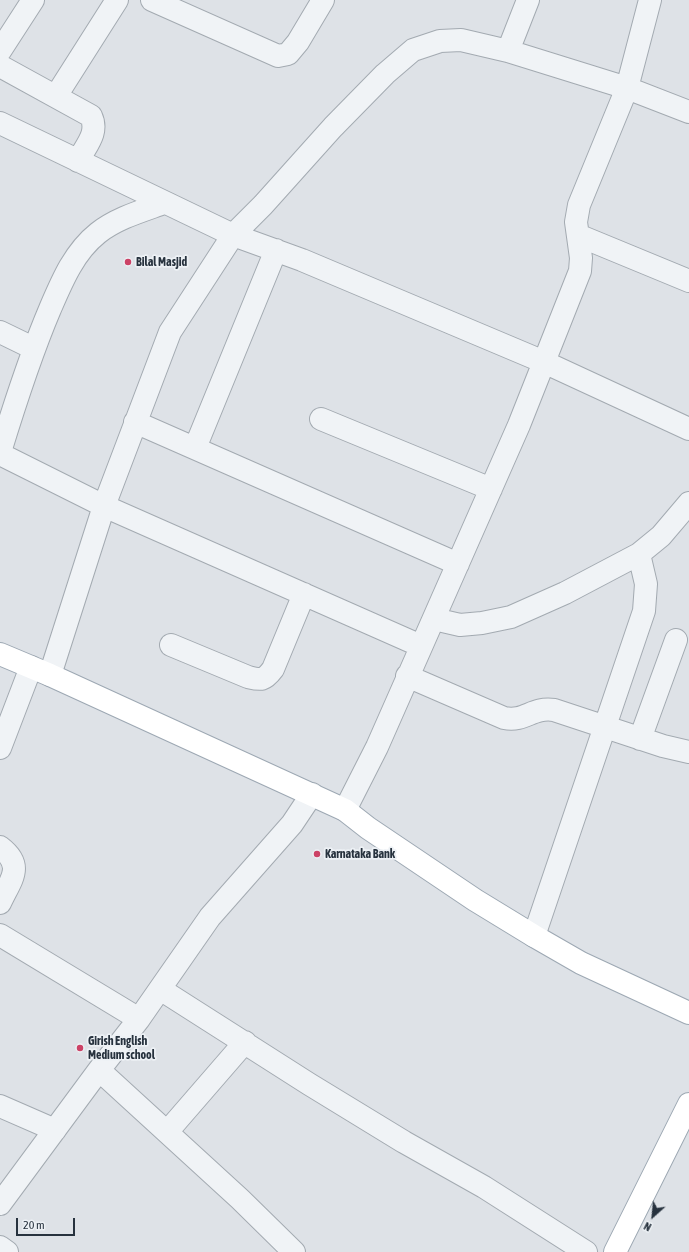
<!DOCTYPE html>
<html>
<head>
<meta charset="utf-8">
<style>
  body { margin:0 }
  #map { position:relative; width:689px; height:1252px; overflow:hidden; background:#dee2e7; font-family:"Asap Condensed",sans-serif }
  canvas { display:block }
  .north { position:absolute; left:633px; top:1196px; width:40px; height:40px; -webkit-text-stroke:3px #edf1f5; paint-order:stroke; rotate:207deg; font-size:11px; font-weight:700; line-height:16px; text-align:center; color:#27323e }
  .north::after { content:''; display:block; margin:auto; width:14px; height:18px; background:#27323e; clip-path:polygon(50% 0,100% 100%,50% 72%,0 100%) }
  .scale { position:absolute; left:16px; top:1218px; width:59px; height:18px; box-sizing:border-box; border:2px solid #27323e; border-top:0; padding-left:5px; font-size:12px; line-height:14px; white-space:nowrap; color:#27323e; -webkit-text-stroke:3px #edf1f5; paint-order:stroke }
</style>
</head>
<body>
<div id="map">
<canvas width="689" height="1252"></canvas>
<div class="north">N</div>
<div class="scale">20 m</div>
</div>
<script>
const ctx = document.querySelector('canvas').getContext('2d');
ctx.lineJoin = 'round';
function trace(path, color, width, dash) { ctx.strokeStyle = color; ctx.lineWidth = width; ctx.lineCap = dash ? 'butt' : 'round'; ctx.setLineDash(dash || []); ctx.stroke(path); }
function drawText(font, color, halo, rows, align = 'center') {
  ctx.font = font + ' "Asap Condensed",sans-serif'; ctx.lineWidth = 3.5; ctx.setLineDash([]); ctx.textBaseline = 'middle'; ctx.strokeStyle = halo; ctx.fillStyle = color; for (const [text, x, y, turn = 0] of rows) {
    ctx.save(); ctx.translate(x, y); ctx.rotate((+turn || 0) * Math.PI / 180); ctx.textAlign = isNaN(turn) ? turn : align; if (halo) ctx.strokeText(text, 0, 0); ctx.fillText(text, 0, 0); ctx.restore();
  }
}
const minor = new Path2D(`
  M152,0L278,56L288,54L298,42L323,0
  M0,51L33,0
  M508,51L528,0
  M0,66L91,116C99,133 86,145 78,161
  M56,96L117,0
  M0,123L233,235L302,260L544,362L689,429
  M580,236L689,281
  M0,332L33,348
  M321,419L491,489
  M135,422L458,564
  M195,448L276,250
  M0,452C15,403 30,356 50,309C62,281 74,252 98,233C117,218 142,211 164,203
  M0,454L104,506L421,646
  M434,619L460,625L482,623L511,617L565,593L639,554L661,536L689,503
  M171,645L248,677C261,680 264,681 273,669L304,594
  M50,675L104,506L170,332L233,235L263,205L333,127L385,74L413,50L440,41L461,40L508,51L627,88L689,112
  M407,676L504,718C526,722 531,707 554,710L663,746L689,752
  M640,739L676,640
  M0,748L31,667
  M345,810L377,747L519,425L580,271L581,258L576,222L579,205L627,88L650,0
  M0,847C25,866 11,879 0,903
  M0,935L139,1019
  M534,936L644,611L646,584L639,554
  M160,989L309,1084L404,1142L484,1187L586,1252
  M99,1070L240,1199L294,1252
  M0,1106L55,1130
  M167,1132L245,1042
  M0,1204L99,1070L139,1019L210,917L292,824L312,794
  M0,1247L7,1252`);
const major = new Path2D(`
  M0,654L50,675L345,810L368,828L475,900L534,936L581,963L689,1013
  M615,1252L689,1104`);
const markers = [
  [128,262,4,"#cc4266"],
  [317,854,4,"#cc4266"],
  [80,1048,4,"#cc4266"]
];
const poiNames = [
  ["Bilal Masjid",136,262],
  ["Karnataka Bank",325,854],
  ["Girish English",88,1041],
  ["Medium school",88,1055]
];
trace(minor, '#a3aab1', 24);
trace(major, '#9da8b3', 24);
trace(minor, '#f0f3f6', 22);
trace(major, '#fff', 22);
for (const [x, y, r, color] of markers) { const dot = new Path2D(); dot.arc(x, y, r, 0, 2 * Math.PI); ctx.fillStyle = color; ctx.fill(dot); trace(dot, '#edf1f5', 1.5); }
drawText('bold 12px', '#27323e', '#edf1f5', poiNames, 'left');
</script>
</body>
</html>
